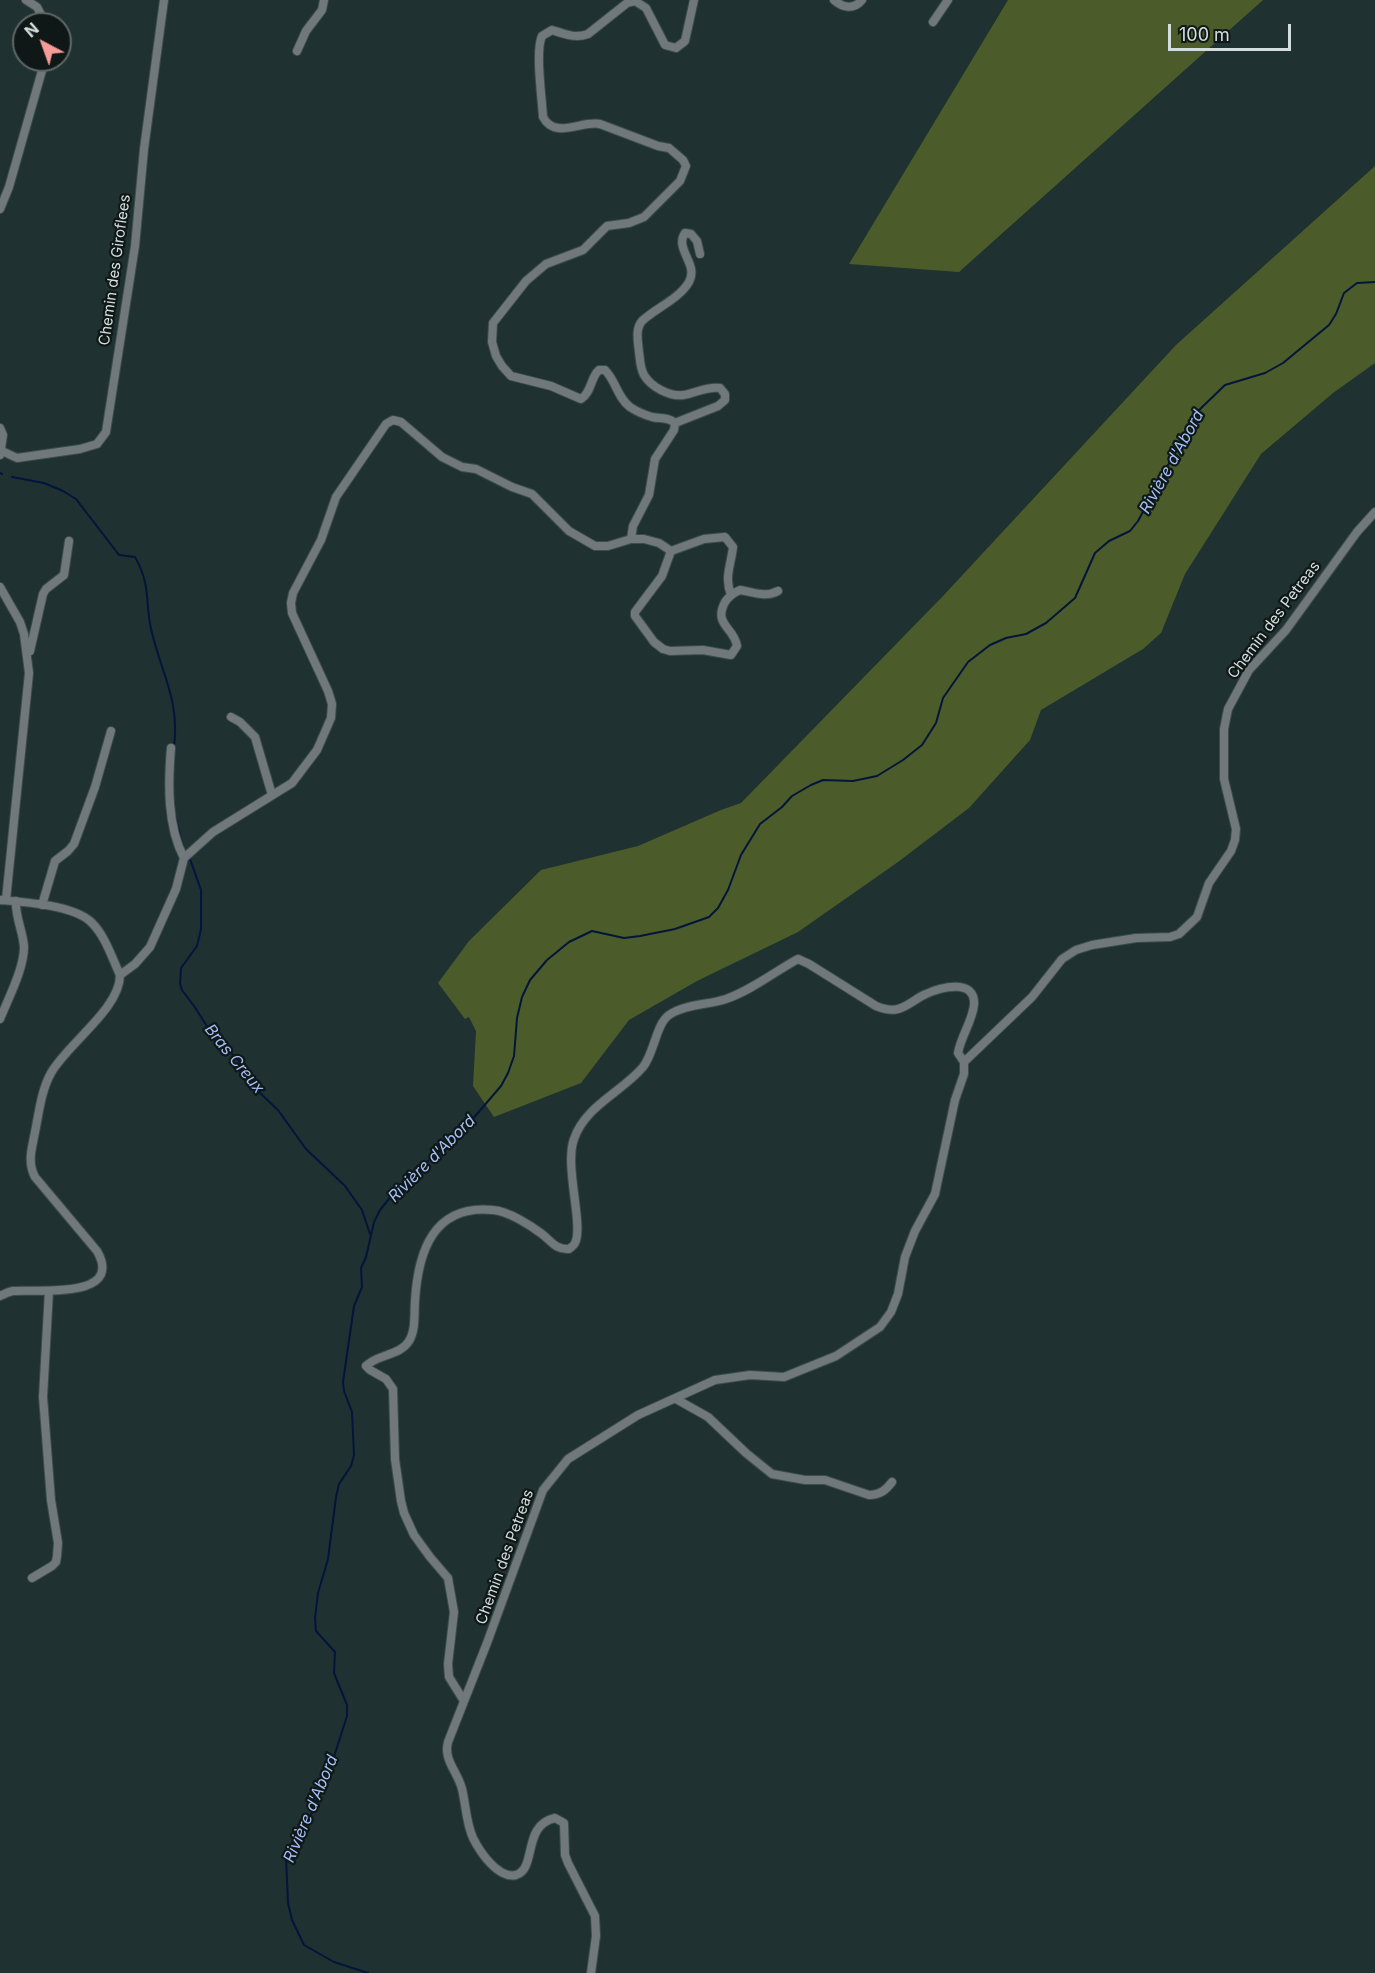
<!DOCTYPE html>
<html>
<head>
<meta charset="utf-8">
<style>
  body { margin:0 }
  #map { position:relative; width:1375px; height:1973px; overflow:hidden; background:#1f3131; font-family:Inter,sans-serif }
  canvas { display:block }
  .north { position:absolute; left:12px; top:12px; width:60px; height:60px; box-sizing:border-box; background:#101817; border:2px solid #5e6766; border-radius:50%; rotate:319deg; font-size:16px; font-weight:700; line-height:24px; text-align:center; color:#d2dddd }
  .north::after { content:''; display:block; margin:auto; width:21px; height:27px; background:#f59b98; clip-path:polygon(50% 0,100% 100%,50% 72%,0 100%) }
  .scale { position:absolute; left:1168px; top:24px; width:123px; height:27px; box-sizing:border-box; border:3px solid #d2dddd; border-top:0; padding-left:8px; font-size:18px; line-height:21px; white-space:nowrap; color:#d2dddd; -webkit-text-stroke:4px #101817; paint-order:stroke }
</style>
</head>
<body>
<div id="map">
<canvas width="1375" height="1973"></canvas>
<div class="north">N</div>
<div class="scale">100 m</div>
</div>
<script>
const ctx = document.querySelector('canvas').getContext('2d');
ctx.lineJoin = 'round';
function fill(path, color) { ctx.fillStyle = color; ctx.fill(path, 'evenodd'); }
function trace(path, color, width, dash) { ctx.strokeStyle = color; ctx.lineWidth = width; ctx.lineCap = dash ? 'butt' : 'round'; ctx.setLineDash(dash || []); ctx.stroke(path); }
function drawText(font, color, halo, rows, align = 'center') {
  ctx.font = font + ' Inter,sans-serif'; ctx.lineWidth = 4.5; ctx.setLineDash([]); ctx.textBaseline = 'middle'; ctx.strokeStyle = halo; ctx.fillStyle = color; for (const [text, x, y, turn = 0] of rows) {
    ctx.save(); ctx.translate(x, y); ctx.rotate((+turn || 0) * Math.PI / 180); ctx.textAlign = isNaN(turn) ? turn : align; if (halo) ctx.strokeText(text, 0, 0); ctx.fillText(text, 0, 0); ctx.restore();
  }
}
const forest = new Path2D(`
  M1008,0H1263L959,272L849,264Z
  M1375,166V363L1333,393L1261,454L1185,574L1161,633L1143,649L1041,710L1030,740L969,808L898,862L798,932L697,981L629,1020L581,1083L494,1117L473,1086L476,1031L469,1017L465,1019L438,983L469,941L541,870L638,846L721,810L741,803L943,596L1176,345Z`);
const stream = new Path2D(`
  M0,473L2,474
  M12,477L44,483L63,491L76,499L119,555L135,557C151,585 145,601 151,629C161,673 180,699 174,747
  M175,815L183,847
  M190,859L201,890V929L197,946L181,968L180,984L182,990L194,1006L212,1034L245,1067L260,1093L278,1110L306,1149L345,1186L362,1210L370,1234
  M368,1973L334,1962L304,1945L292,1920L288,1903L286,1857L292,1843L307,1824L312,1812L330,1769L347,1716V1705L334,1673L335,1652L316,1631L315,1618L318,1593L328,1559L336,1497L339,1484L351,1466L354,1455L352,1412L344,1391L343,1382L354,1306L362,1287L361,1268L366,1257L374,1222L380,1210L397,1189L465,1128L501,1086L508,1073L514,1056L517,1018L522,997L530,980L547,960L569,942L592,931L624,938L640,936L675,929L709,917L718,908L728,890L741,855L760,824L782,807L792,796L811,785L823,780L853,781L877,776L903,760L922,745L936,723L943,698L968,662L990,645L1006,638L1026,634L1046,623L1075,598L1095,553L1109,541L1130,531L1138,521L1196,413L1225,385L1265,373L1283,363L1329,325L1336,314L1344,293L1357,283L1375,282`);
const street = new Path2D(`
  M26,0L37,7L46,24
  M834,0C843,8 854,10 862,0
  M933,22L948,0
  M297,51L306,31L322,10L324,0
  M0,209L9,187L45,60
  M675,423L718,406L725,400V394L720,388C707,386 696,393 683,395C670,397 651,387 644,375C640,368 640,359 639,352C638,342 635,329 642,321C656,308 679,299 689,282C699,264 674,249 685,233L691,234L697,241L700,254
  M0,428L3,435L0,455
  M2,451L17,458L80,449L97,444L106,432L135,246L144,149L164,0
  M631,539L633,526L649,495L655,459L674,430L675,423C668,417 661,419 652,417C645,415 636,411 630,407C617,397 616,381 605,370H599C590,378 592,392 581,399L551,386L511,376L502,366L496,356L492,342L493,323L526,281L546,264L583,250L607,226L629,223L644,217L680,181L686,166L683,160L669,148L658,146L600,124C582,120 555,140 543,117C542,98 535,51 542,36L552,30C564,34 576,39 588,34L627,3L635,1L646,8L665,45L676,48L685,41L694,0
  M671,551L662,576L635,612V616L654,642L663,649L670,651L703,650L731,655L737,646C734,627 713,625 725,602C729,596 733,593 740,590C753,592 765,598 778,591
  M671,551L704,539L725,537L733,547C731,565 724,577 731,595
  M0,587L20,622L24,634L29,673L6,900
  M30,651L43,594L46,589L64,575L69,541
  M231,717L240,722L255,737L272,795
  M171,748C168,783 167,826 184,858
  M0,900C24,902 73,905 91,922C105,935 112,958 120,975C120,1009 67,1044 51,1073C41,1091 39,1113 35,1132C32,1148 27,1162 35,1177L97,1251C125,1300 36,1289 13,1291C8,1292 4,1294 0,1296
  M42,905L55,861L68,851L74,844L95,787L111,731
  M120,975L135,964L150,947L176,889L184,858L213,832L292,783L317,750L331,718L332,704L328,691L292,613L291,603L293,593L321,540L336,497L386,424L393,420L401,422L442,457L462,467L476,469L512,487L532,494L569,531L595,546H608L631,539H644L659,543L671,551
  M0,1019C8,999 24,969 24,947C23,931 15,917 16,901
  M676,1399L708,1417L746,1453L772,1474L805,1480H825L869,1495C880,1495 886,1490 892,1482
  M32,1578L52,1566L56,1562L57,1556L58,1543L51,1500L43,1397L49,1291
  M464,1701L449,1677L448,1664L454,1612L448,1578L430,1557L414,1535L404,1513L401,1501L395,1459L393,1389L386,1379L370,1370L366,1366C377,1354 400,1356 409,1341C416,1330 414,1313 415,1301C418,1252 433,1204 493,1210C508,1211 530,1225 542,1234C551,1241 556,1250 569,1249C571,1247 574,1246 575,1243C584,1225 564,1166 574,1139C585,1106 622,1092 643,1067C654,1054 656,1024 669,1015C685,1004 708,1005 726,999C752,990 774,972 798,959L809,964L876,1006C883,1009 890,1011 898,1009C909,1006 916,998 926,994C941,987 976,978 974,1005C972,1022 961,1036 958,1053L964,1062
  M591,1973L596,1936L595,1916L568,1863L565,1855L564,1823L555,1818C522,1825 537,1869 516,1875C498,1879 480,1852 473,1838C466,1823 466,1805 462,1789C458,1772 443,1760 448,1742L487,1643L543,1490L568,1459L638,1415L715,1380L750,1375L784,1377L836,1356L880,1327L891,1312L898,1294L905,1257L915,1231L935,1194L955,1100L964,1074V1062L1032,997L1062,959L1076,950L1092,945L1136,938L1170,937L1179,934L1197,917L1209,883L1231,851L1235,840L1236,829L1224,779V729L1228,709L1249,670L1286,630L1357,532L1375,512`);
const streetNames = [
  ["Chemin des Giroflees",115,270,-82],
  ["Chemin des Petreas",1274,620,-53],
  ["Chemin des Petreas",505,1557,-70]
];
const waterNames = [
  ["Rivière d'Abord",1172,462,-61],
  ["Bras Creux",234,1059,51],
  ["Rivière d'Abord",432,1159,-45],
  ["Rivière d'Abord",311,1809,-67]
];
fill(forest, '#4b5c2a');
trace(stream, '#04153b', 2);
trace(street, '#3c4d4d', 10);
trace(street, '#71787c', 8);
drawText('15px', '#d2dddd', '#101817', streetNames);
drawText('italic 16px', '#a2bff7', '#101817', waterNames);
</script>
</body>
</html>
